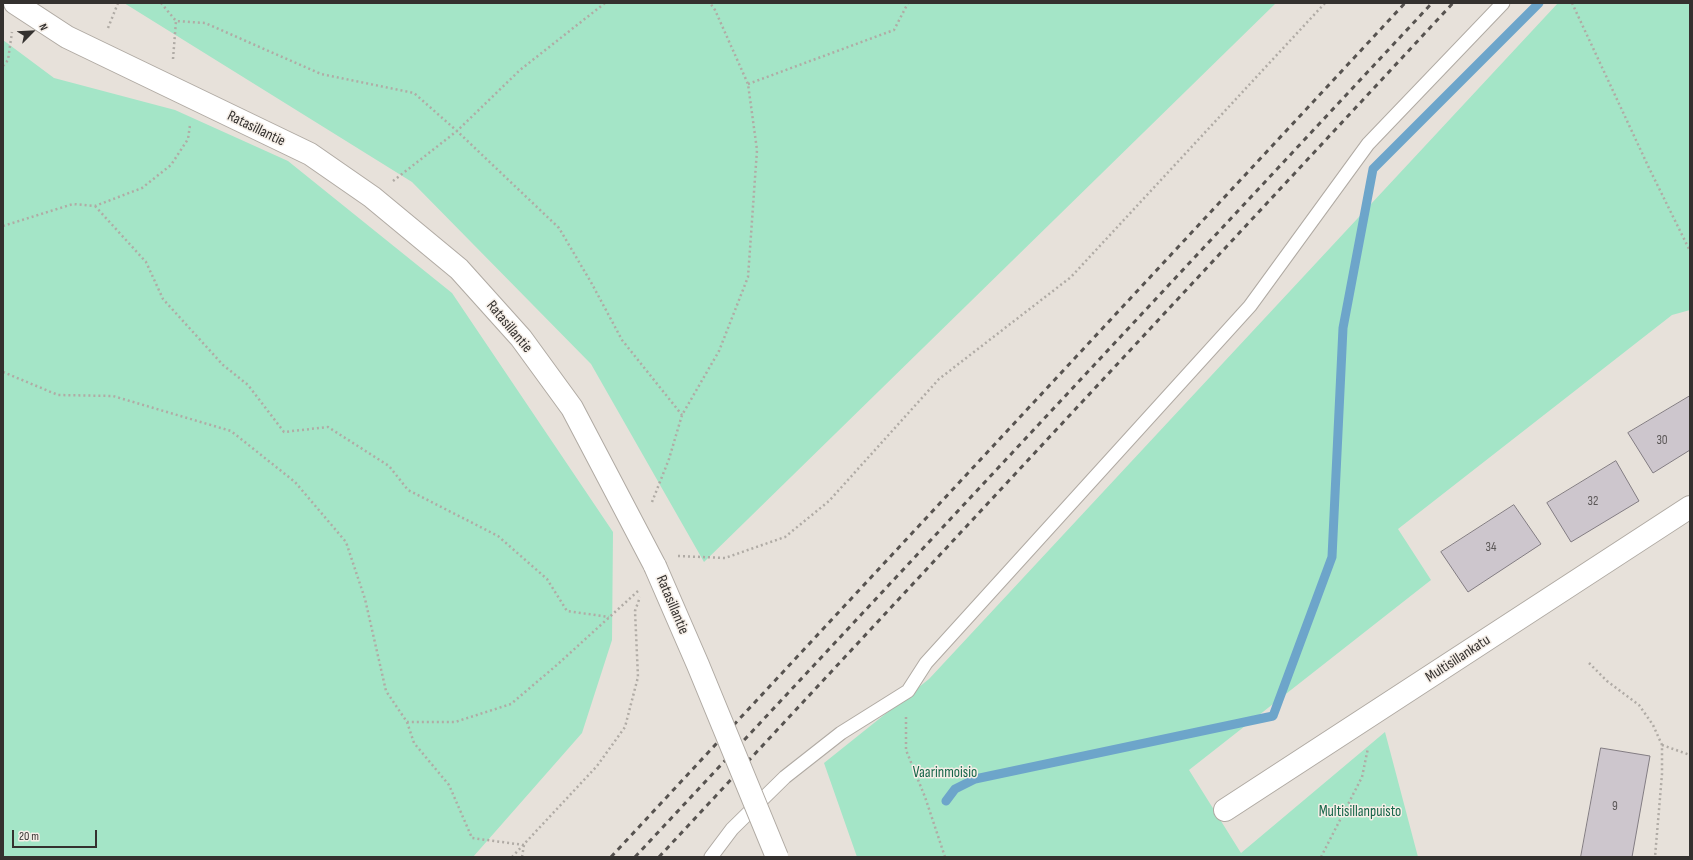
<!DOCTYPE html>
<html>
<head>
<meta charset="utf-8">
<style>
  body { margin:0 }
  #map { position:relative; width:1693px; height:860px; overflow:hidden; background:#e7e1da; font-family:"Sofia Sans Condensed",sans-serif }
  canvas { display:block }
  .frame { position:absolute; inset:0; border:4px solid #34312f; pointer-events:none }
  .north { position:absolute; left:12px; top:12px; width:40px; height:40px; -webkit-text-stroke:3px #f5eee7; paint-order:stroke; rotate:66deg; font-size:11px; font-weight:700; line-height:16px; text-align:center; color:#34312f }
  .north::after { content:''; display:block; margin:auto; width:14px; height:18px; background:#34312f; clip-path:polygon(50% 0,100% 100%,50% 72%,0 100%) }
  .scale { position:absolute; left:12px; top:830px; width:85px; height:18px; box-sizing:border-box; border:2px solid #34312f; border-top:0; padding-left:5px; font-size:12px; line-height:14px; white-space:nowrap; color:#34312f; -webkit-text-stroke:3px #f5eee7; paint-order:stroke }
</style>
</head>
<body>
<div id="map">
<canvas width="1693" height="860"></canvas>
<div class="frame"></div>
<div class="north">N</div>
<div class="scale">20 m</div>
</div>
<script>
const ctx = document.querySelector('canvas').getContext('2d');
ctx.lineJoin = 'round';
function fill(path, color) { ctx.fillStyle = color; ctx.fill(path, 'evenodd'); }
function trace(path, color, width, dash) { ctx.strokeStyle = color; ctx.lineWidth = width; ctx.lineCap = dash ? 'butt' : 'round'; ctx.setLineDash(dash || []); ctx.stroke(path); }
function drawText(font, color, halo, rows, align = 'center') {
  ctx.font = font + ' "Sofia Sans Condensed",sans-serif'; ctx.lineWidth = 3; ctx.setLineDash([]); ctx.textBaseline = 'middle'; ctx.strokeStyle = halo; ctx.fillStyle = color; for (const [text, x, y, turn = 0] of rows) {
    ctx.save(); ctx.translate(x, y); ctx.rotate((+turn || 0) * Math.PI / 180); ctx.textAlign = isNaN(turn) ? turn : align; if (halo) ctx.strokeText(text, 0, 0); ctx.fillText(text, 0, 0); ctx.restore();
  }
}
const green = new Path2D(`
  M124,3H1276L704,562L591,364L412,182Z
  M1558,3H1690V310L1672,315L1398,529L1431,580L1189,770L1241,853L1385,732L1418,857H857L824,763L929,679Z
  M3,40L54,78L175,110L288,161L452,293L613,532L612,640L582,733L473,857H3Z`);
const stream = new Path2D(`
  M946,801L955,789L975,779L1273,716L1332,557L1343,328L1373,169L1539,3`);
const building = new Path2D(`
  M1690,396V450L1653,473L1628,433Z
  M1616,461L1639,501L1571,542L1547,503Z
  M1514,505L1541,544L1468,592L1441,552Z
  M1601,748L1650,756L1632,857H1581Z`);
const path = new Path2D(`
  M161,3L176,21
  M1572,3L1649,168L1690,251
  M108,28L118,3
  M173,59L176,21L205,23L321,74L414,93L457,131L559,228L592,284L622,340L682,415
  M3,66L8,60L12,32
  M748,84L894,30L908,3
  M393,181L457,131L520,70L605,3
  M95,206L146,262L163,299L223,365L248,385L284,432L328,427L389,466L408,490L498,536L547,579L567,611L609,617
  M3,226L73,204L95,206L142,188L171,165L188,139L190,125
  M3,372L58,395L113,396L231,431L295,482L346,542L365,599L386,691L407,722H455L511,704L558,664L638,591
  M652,502L669,459L682,415L719,351L748,277L757,150L748,84L715,10L710,3
  M678,556L725,558L785,537L829,501L939,379L1071,277L1325,3
  M1589,663L1607,681L1639,705L1653,725L1662,745V774L1655,857
  M906,717V750L925,797L945,857
  M407,722L414,743L449,785L472,838L524,845
  M1662,745L1690,755
  M512,857L597,766L625,727L638,677L635,611L640,597
  M522,857L524,845
  M1321,857L1362,777L1368,748`);
const lane = new Path2D(`
  M711,857L732,829L785,777L841,733L908,691L926,663L1250,306L1368,144L1503,3`);
const street = new Path2D(`
  M15,3L67,37L310,154L372,197L459,269L521,338L572,408L655,566
  M1225,810L1690,507`);
const rail = new Path2D(`
  M611,857L1405,3
  M635,857L1432,3
  M659,857L1453,3`);
const streetBridge = new Path2D(`
  M655,566L698,665L777,857`);
const numberNames = [
  ["30",1662,441],
  ["32",1593,502],
  ["34",1491,548],
  ["9",1615,807]
];
const streetNames = [
  ["Ratasillantie",256,129,26],
  ["Ratasillantie",509,327,50],
  ["Ratasillantie",672,605,67],
  ["Multisillankatu",1458,659,-33]
];
const parkNames = [
  ["Vaarinmoisio",945,773],
  ["Multisillanpuisto",1360,812]
];
fill(green, '#a4e5c7');
trace(stream, '#6da5ca', 9);
fill(building, '#cdc6cd');
trace(building, '#827c82', 1);
trace(lane, '#b0aaa3', 15);
trace(street, '#b0aaa3', 24);
trace(path, '#b0aba5', 2.5, [2, 3]);
trace(lane, '#fff', 13);
trace(street, '#fff', 22);
trace(rail, '#575350', 3, [5, 5]);
trace(streetBridge, '#b0aaa3', 24, []);
trace(streetBridge, '#fff', 22);
drawText('13px', '#5a5656', null, numberNames);
drawText('15px', '#34312f', '#f5eee7', streetNames);
drawText('15px', '#166549', '#f5eee7', parkNames);
</script>
</body>
</html>
